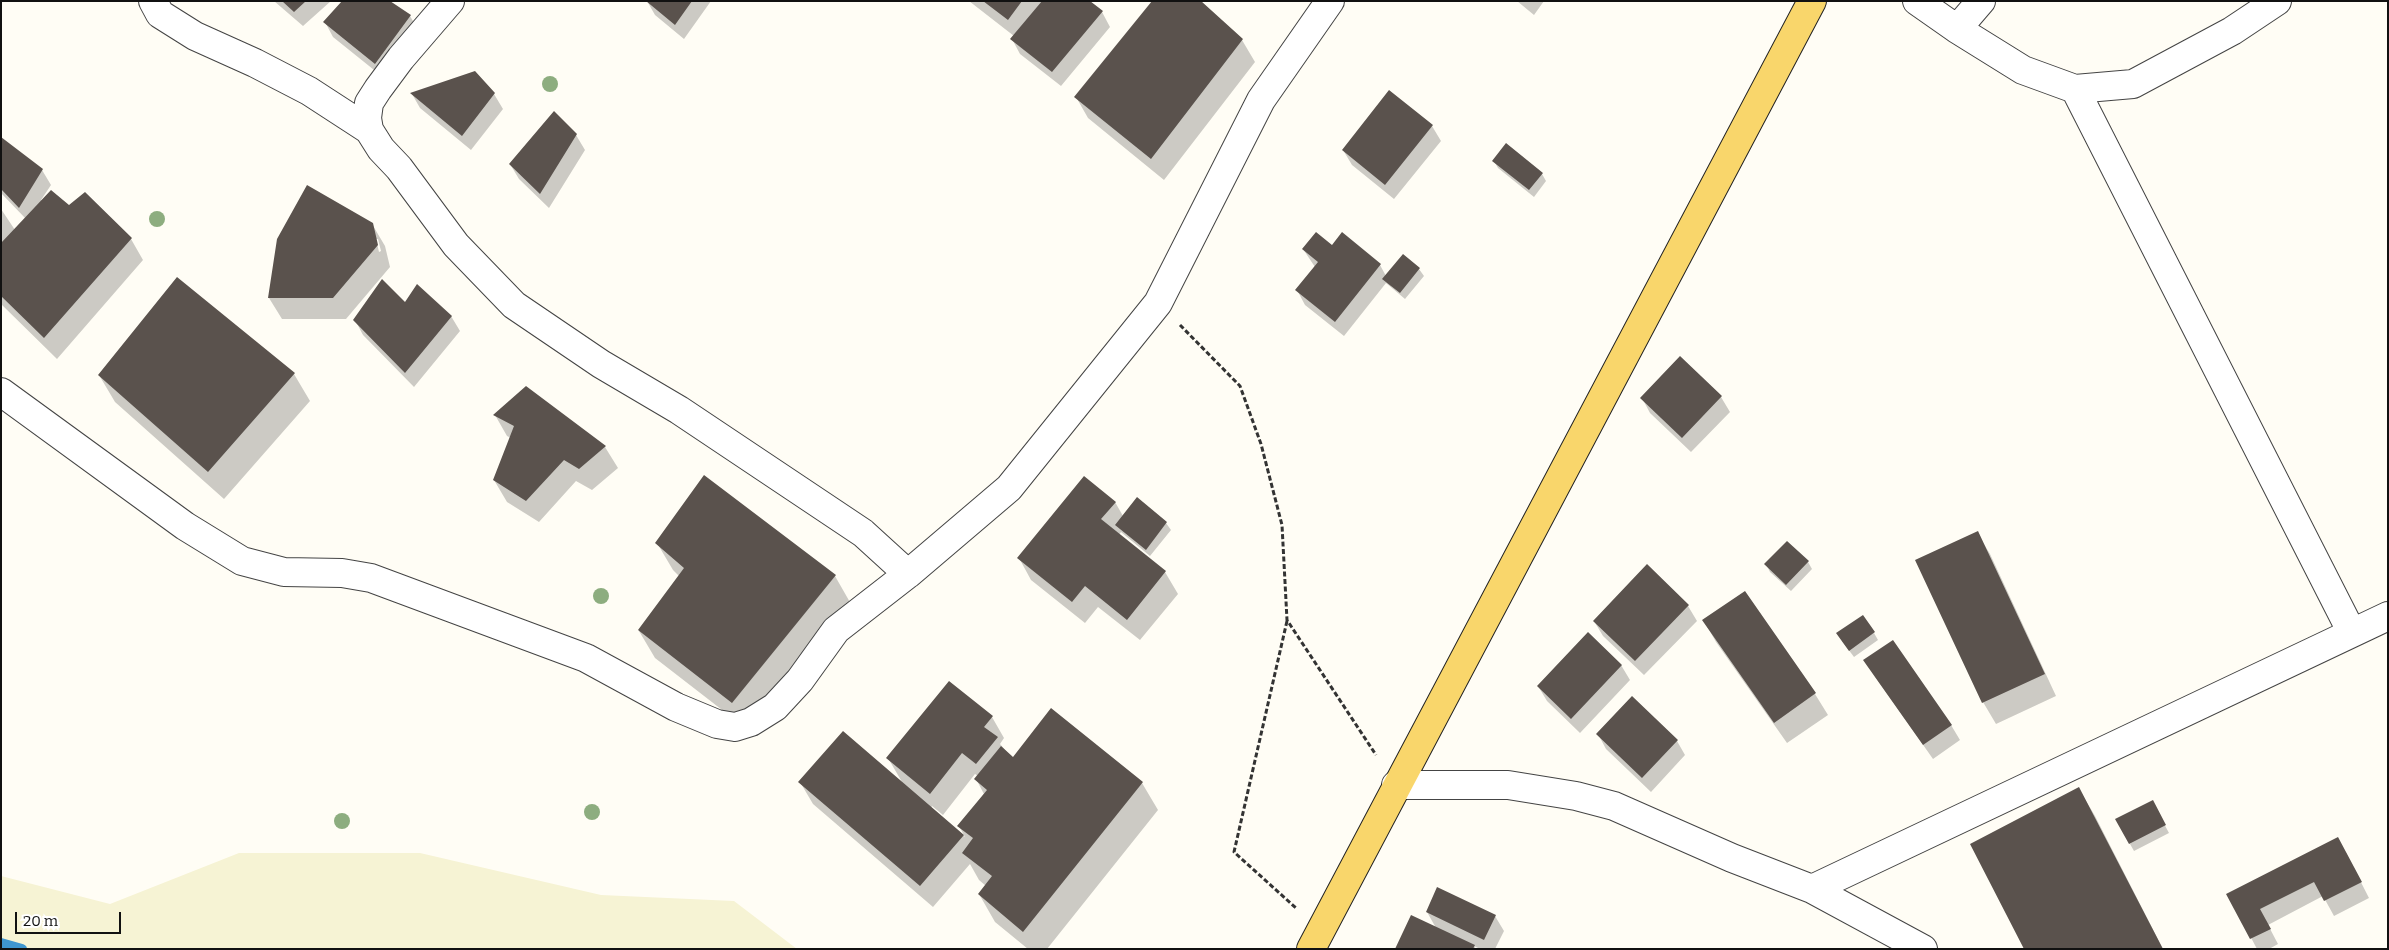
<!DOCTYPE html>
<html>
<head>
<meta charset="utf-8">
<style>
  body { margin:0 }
  #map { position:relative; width:2389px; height:950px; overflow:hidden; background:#fffdf5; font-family:Bitter,serif }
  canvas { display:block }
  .frame { position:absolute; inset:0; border:2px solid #111; pointer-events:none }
  .scale { position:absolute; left:15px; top:912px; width:106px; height:22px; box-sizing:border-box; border:2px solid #111; border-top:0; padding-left:6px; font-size:15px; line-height:18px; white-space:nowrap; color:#111; -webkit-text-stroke:4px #fff; paint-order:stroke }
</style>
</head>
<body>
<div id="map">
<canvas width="2389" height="950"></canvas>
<div class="frame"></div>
<div class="scale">20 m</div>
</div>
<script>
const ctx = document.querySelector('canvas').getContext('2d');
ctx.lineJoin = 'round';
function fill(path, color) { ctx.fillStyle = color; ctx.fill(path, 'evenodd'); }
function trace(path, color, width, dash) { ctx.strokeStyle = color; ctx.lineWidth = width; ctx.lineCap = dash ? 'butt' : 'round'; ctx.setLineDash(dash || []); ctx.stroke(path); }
const farmland = new Path2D(`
  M239,853H420L601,895L734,901L797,949H1V876L110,904Z`);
const shadow = new Path2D(`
  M274,1H331L303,26Z
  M388,1L410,16L419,31L384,78L333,37L325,22Z
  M647,1H711L684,39L655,15Z
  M969,1H1088L1102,12L1110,27L1061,86L1020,54L1012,39L1014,36Z
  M1199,1L1242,40L1255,62L1164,180L1088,118L1076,97Z
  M1517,1H1544L1534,15Z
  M412,94H494L503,109L471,150L420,108Z
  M1432,126L1441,141L1394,199L1352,165L1343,150Z
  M576,135L585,150L549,208L519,179L510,164Z
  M1,138L42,170L51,185L41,200L69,206L131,239L143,260L57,359L1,304V209L15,230L26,219L1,193Z
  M1494,161L1542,174L1546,181L1534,197L1498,168Z
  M372,224L385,246L390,267L346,319H282L269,298ZM376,239H378L381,251L379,252Z
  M1342,234L1380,265L1386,276L1419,269L1424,276L1405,299L1386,283L1344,336L1305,305L1297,290L1315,267L1303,249L1332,246Z
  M178,279L294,374L310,401L224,499L115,402L99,375Z
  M405,304L451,316L460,331L414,387L363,335L355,320Z
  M1721,397L1730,412L1691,452L1650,413L1642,398Z
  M495,415L605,447L618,468L592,490L576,481L539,522L507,502L494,480L511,438L507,436Z
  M704,477L835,576L851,604L748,730L655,658L639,631L679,576L673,570L657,543Z
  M1115,502L1123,516L1166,523L1171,530L1150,556L1121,532L1119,535L1165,572L1178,594L1140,640L1098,607L1085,623L1031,580L1019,558Z
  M1977,533L1990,554L2056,696L1996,724L1983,702Z
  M1787,542L1808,562L1812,569L1791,591L1770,572L1766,564Z
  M1647,566L1688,606L1697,621L1644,675L1603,636L1594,621Z
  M1744,592L1815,694L1828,715L1787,743L1716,642L1704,621Z
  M1874,633L1878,640L1854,657L1842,641Z
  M1621,665L1630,680L1580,733L1547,701L1538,686Z
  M1874,675L1951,725L1960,740L1933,759Z
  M992,717L1004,738L1000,744L1013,759L1142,783L1158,810L1047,949H1028L995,922L979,894L986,886L979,880L970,864L933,907L813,804L800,782H902L888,758ZM975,774L978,776L976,779L984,794L959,826L965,837L931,808L932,806L943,815Z
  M1598,734L1677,741L1685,755L1651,792L1606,749Z
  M2079,789L2095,816L2163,949H2025Z
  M2156,809L2169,833L2134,851L2130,844Z
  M2346,853L2369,898L2334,916L2323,896L2268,925L2278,944L2269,949H2257L2228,894Z
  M1427,912L1495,916L1504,931L1495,949H1480L1474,946L1476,949H1397L1436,928Z`);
const stream = new Path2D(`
  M1,943L22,949`);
const building = new Path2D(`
  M282,1H306L294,12Z
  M342,1H390L411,15L375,64L323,22Z
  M646,1H692L675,25Z
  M983,1H1022L1008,20Z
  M1042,1H1090L1103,11L1052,72L1010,39Z
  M1152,1H1201L1243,39L1151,159L1074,97Z
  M475,71L495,93L462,136L410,93Z
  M1389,90L1433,125L1385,185L1342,150Z
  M554,111L577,134L540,194L509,164Z
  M1,137L43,169L19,208L1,189Z
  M1506,143L1543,173L1529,190L1492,161Z
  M307,185L373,223L378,245L333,298H268L277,239Z
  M51,190L69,205L85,192L132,238L44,338L1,296V243Z
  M1316,232L1332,245L1342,232L1381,264L1335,322L1295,290L1318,262L1302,249Z
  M1403,254L1420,268L1400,293L1382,279Z
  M177,277L295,373L208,472L98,375Z
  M382,279L405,302L417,284L452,316L405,373L353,320Z
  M1680,356L1722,396L1682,438L1640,398Z
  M526,386L606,446L579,469L564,460L526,501L493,480L514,426L493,415Z
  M704,475L836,575L732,703L638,630L684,568L655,543Z
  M1084,476L1116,502L1101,519L1166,571L1127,620L1085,586L1072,602L1017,558Z
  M1137,497L1167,522L1146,550L1115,525Z
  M1978,531L2045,674L1982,703L1915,560Z
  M1787,541L1809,561L1786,585L1764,564Z
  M1647,564L1689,605L1635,661L1593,621Z
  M1745,591L1816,693L1774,723L1702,620Z
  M1863,615L1875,632L1849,651L1836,633Z
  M1588,632L1622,665L1571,719L1537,686Z
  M1893,640L1952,725L1923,745L1863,660Z
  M949,681L993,716L984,727L998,737L976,764L962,753L930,794L886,758Z
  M1632,696L1678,740L1642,778L1596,734Z
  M1051,708L1143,782L1023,932L978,894L992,876L962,853L973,838L957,826L987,790L974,779L1001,746L1013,757Z
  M843,731L964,835L920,886L798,782Z
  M2079,787L2163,949H2024L1970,844Z
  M2153,800L2166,825L2129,844L2115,819Z
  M2338,837L2362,882L2324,901L2314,882L2260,909L2271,929L2250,939L2226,894Z
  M1437,887L1496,915L1484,940L1426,912Z
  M1411,915L1475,945L1473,949H1395Z`);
const path = new Path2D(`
  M1180,325L1240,386L1261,444L1282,525L1287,620L1376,755
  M1287,621L1234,852L1296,908`);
const minor = new Path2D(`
  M153,1L160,14L195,36L255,63L309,91L369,130
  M450,1L401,58L378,89L369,103L367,118L369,130L381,149L399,168L456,245L514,305L601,364L679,410L863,533L908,574
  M1917,1L1957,29L2023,70L2075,89L2133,84L2232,31L2277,1
  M1957,29L1981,1
  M2075,89L2352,633
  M1,392L185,526L242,561L284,572L342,573L371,578L586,658L676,707L717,724L735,727L751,722L775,707L800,680L836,630L908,574L1009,488L1158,303L1261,100L1330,1
  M1396,785H1508L1576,796L1614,806L1732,858L1812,889L1923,949
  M1812,889L2388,616`);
const major = new Path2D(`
  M1311,949L1812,1`);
const trees = [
  [550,84],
  [157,219],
  [601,596],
  [592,812],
  [342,821]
];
fill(farmland, '#f6f3d4');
fill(shadow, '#0003');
trace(stream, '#3f96cf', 10);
fill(building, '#5a524d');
trace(minor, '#444', 30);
trace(major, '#222', 30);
trace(path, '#333', 3, [5, 2.5]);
trace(minor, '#fff', 28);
trace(major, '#f9d66b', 28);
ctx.fillStyle = '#8dad7f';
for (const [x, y] of trees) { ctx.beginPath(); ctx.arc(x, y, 8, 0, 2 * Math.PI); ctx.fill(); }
</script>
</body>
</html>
